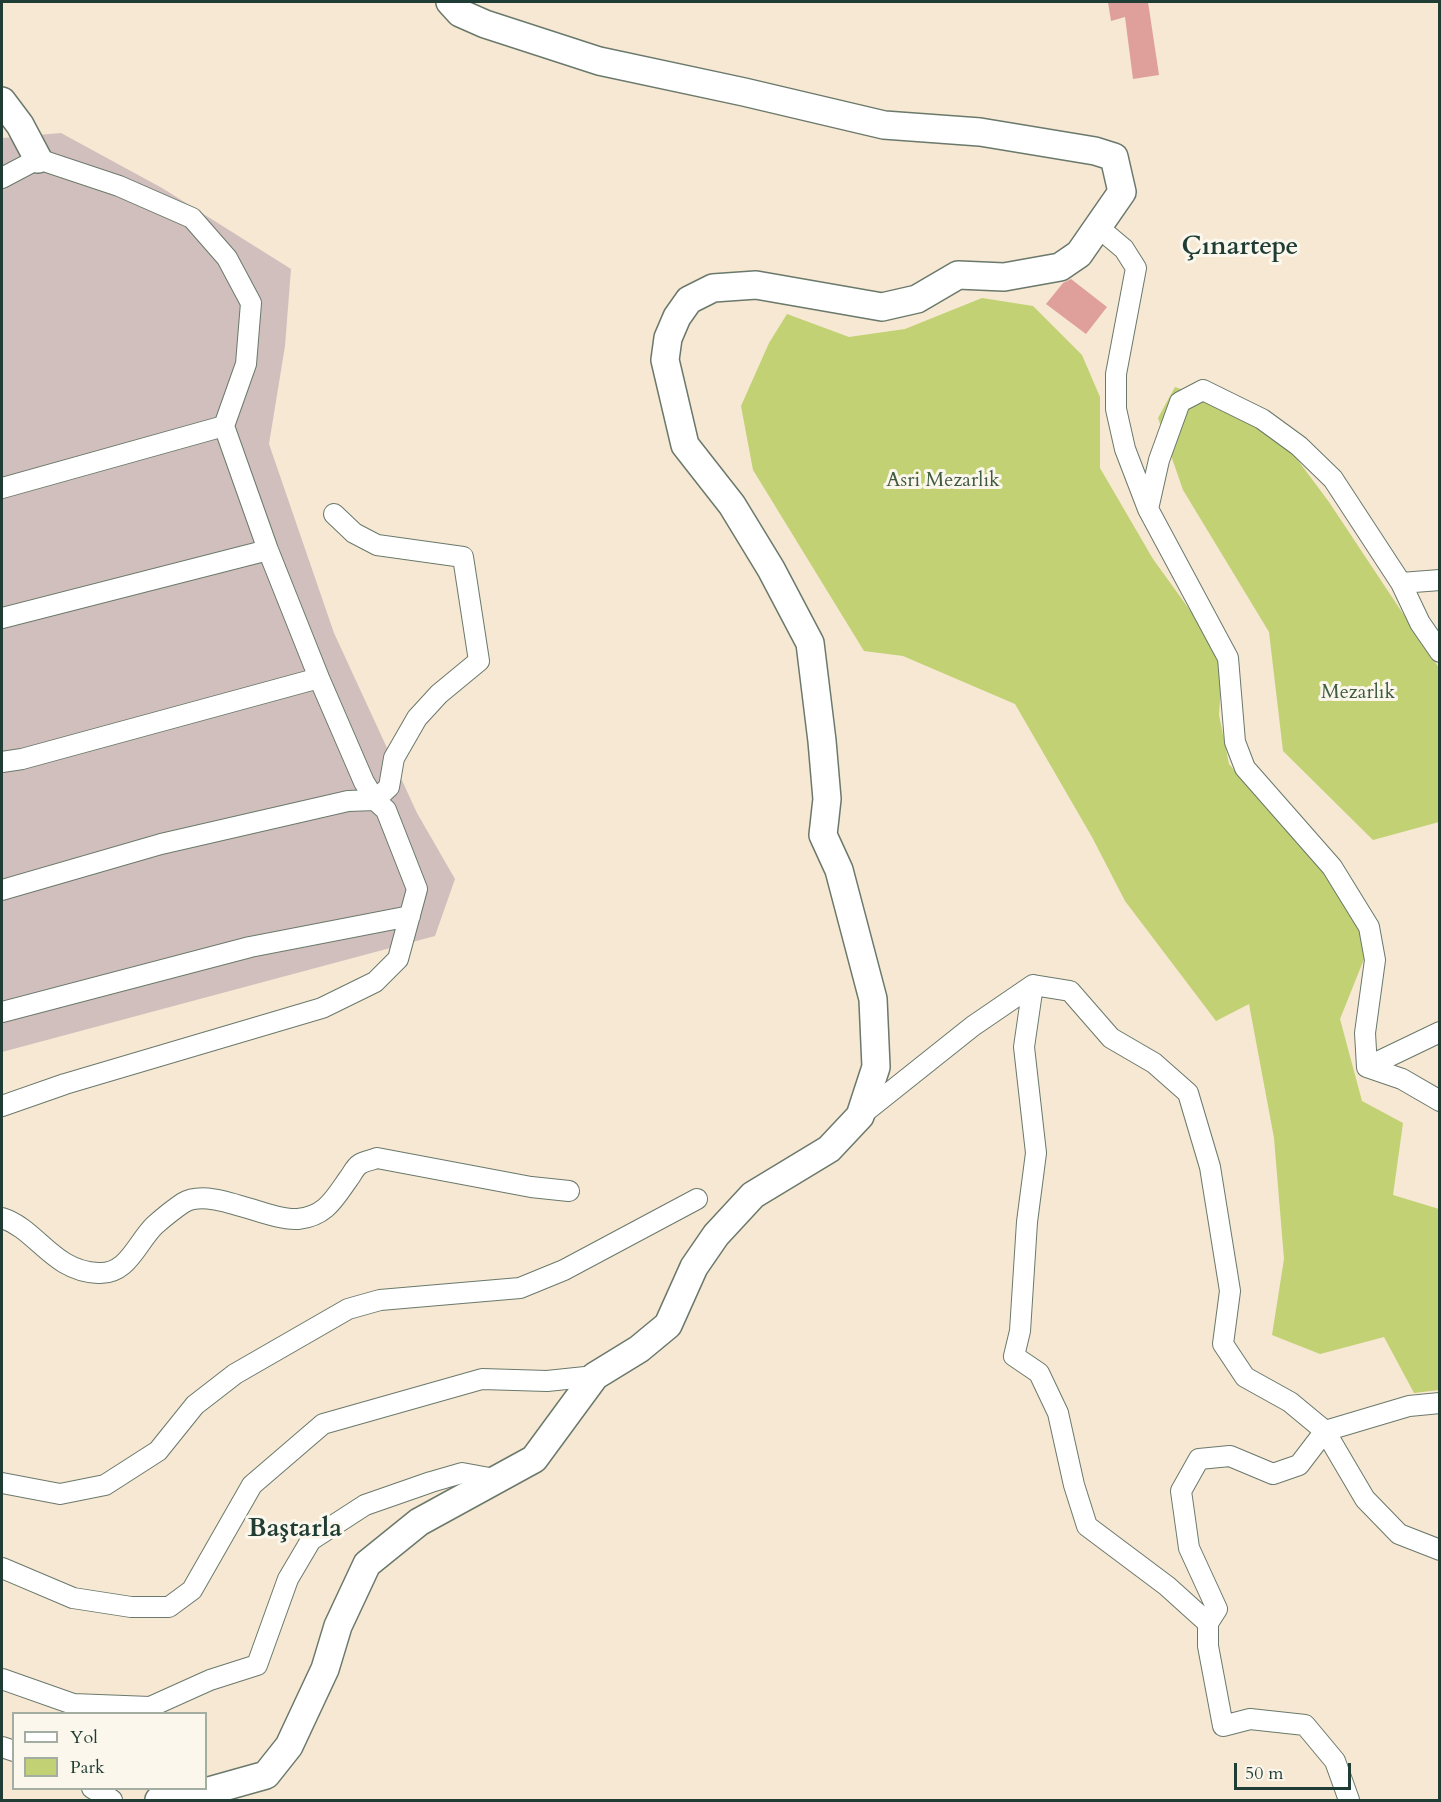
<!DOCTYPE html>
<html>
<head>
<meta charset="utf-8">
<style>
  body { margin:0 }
  #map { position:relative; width:1441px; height:1802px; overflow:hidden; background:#f6e8d2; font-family:Cardo,serif }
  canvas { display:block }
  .frame { position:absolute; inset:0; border:3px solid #1f3d34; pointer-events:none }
  .legend { position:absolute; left:12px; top:1712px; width:195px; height:78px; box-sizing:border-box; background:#fbf7ec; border:2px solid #a3ada2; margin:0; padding:8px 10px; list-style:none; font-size:18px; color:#1f3d34 }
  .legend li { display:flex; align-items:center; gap:12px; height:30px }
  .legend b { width:30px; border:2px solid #a3ada2 }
  .scale { position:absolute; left:1234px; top:1763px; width:117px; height:27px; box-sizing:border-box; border:3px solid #1f3d34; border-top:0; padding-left:8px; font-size:18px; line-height:21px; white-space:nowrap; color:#1f3d34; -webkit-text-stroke:4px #fbf7ec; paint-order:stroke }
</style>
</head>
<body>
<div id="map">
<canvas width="1441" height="1802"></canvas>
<div class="frame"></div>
<ul class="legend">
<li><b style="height:8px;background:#fff"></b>Yol</li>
<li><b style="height:16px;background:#c1d173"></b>Park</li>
</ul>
<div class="scale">50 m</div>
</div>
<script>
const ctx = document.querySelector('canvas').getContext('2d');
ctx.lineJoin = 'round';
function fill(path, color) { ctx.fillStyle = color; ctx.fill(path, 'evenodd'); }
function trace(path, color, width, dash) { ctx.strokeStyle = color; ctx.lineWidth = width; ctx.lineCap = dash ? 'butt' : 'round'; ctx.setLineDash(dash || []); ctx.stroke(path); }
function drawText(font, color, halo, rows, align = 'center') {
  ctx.font = font + ' Cardo,serif'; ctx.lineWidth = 6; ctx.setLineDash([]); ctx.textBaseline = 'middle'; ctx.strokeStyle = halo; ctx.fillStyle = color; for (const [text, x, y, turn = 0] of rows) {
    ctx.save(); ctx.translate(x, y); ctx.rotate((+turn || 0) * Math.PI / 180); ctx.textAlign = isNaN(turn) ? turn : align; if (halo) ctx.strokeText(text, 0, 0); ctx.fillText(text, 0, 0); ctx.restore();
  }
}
const industrial = new Path2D(`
  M61,133L162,188L291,269L285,346L269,444L334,633L417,813L455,879L435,936L2,1052V138Z`);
const green = new Path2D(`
  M982,298L1033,306L1082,355L1100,397V468L1153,559L1223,656L1219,715L1229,764L1268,810L1330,870L1360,923L1366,954L1340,1019L1362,1101L1403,1123L1393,1195L1439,1209V1390L1414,1393L1384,1337L1320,1354L1272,1335L1284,1259L1274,1138L1249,1004L1216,1021L1125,901L1092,837L1015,704L903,656L864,651L753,470L741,406L769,343L787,314L849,337L905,329Z
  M1175,387L1227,405L1285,443L1329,502L1439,668V822L1373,840L1283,751L1269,632L1183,490L1158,418Z`);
const building = new Path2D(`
  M1108,2H1148L1159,75L1133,79L1125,17L1111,21Z
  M1071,279L1107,307L1086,334L1046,304L1063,283Z`);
const street = new Path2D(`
  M2,178L38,159L119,186L192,218L227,258L251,303L246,364L224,426L268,550L319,678L364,782L375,800L386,810L417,889L398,959L375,982L322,1008L65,1084L2,1106
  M1099,228L1124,249L1136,268L1116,374V409L1125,449L1148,509L1228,658L1235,742L1245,768L1332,867L1369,927L1375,960L1365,1033L1367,1067L1402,1079L1440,1101
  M2,488L224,426
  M1148,509L1159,460L1180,402L1203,390L1262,419L1299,446L1333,479L1401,583L1420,623L1440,652
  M1401,583L1440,580
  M2,618L268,550
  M2,762L22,759L319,678
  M2,890L161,844L348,801L375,800L389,787L394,758L417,718L439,694L479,661L463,557L377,545L354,533L334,514
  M1033,985L1024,1047L1036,1153L1027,1222L1020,1331L1014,1356L1039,1373L1058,1413L1074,1485L1087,1526L1167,1586L1208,1623L1217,1609L1189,1548L1181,1491L1199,1459L1230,1456L1273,1474L1299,1465L1325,1431L1409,1406L1440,1403
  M2,1012L250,947L410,916
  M1367,1067L1440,1032
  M860,1116L973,1026L1033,985L1070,991L1111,1038L1154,1063L1188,1093L1210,1167L1230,1291L1223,1344L1245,1377L1290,1402L1325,1431L1365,1499L1399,1534L1440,1550
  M2,1218C37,1229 52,1271 98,1273C128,1275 137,1242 155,1225C163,1218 174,1209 183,1203C211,1186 266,1221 298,1219C326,1216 334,1199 349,1178C352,1174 355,1167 360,1164C365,1161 372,1160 377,1158L531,1187L569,1191
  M2,1483L60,1494L105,1485L158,1451L195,1405L235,1374L348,1309L380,1300L520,1288L564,1270L697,1199
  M2,1568L73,1598L131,1607H169L192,1590L252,1485L323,1424L482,1379L547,1381L595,1376
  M1208,1623V1646L1223,1726L1250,1719L1305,1725L1335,1761L1349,1800
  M2,1679L73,1704L150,1707L210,1680L257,1665L288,1579L311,1540L365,1505L431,1482L462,1473L495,1479
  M2,1747L14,1751
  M92,1788L112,1800`);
const secondary = new Path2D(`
  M2,101L20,125L38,159
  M159,1800L184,1798L266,1775L289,1746L325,1669L338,1626L367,1564L419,1522L534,1459L595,1376L639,1349L668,1325L694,1267L716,1235L753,1195L829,1149L860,1116L876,1067L873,999L839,870L823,835L827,799L822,741L810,643L771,569L732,505L685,445L665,360L668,338L677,317L689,300L713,288L756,285L882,307L917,299L958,275L1004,277L1060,267L1079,254L1122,192L1114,157L1095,151L980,132L884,125L744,92L599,61L485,24L460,13L450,2`);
const parkNames = [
  ["Asri Mezarlık",943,481],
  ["Mezarlık",1358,693]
];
const districtNames = [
  ["Çınartepe",1240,248],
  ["Baştarla",295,1530]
];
fill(industrial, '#d1bfbd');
fill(green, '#c1d173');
fill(building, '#df9f9a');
trace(street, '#6a796b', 22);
trace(secondary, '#6a796b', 30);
trace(street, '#fff', 20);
trace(secondary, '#fff', 27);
drawText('20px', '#3f5b41', '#fbf7ec', parkNames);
drawText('bold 26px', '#1f3d34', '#fbf7ec', districtNames);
</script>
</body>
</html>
